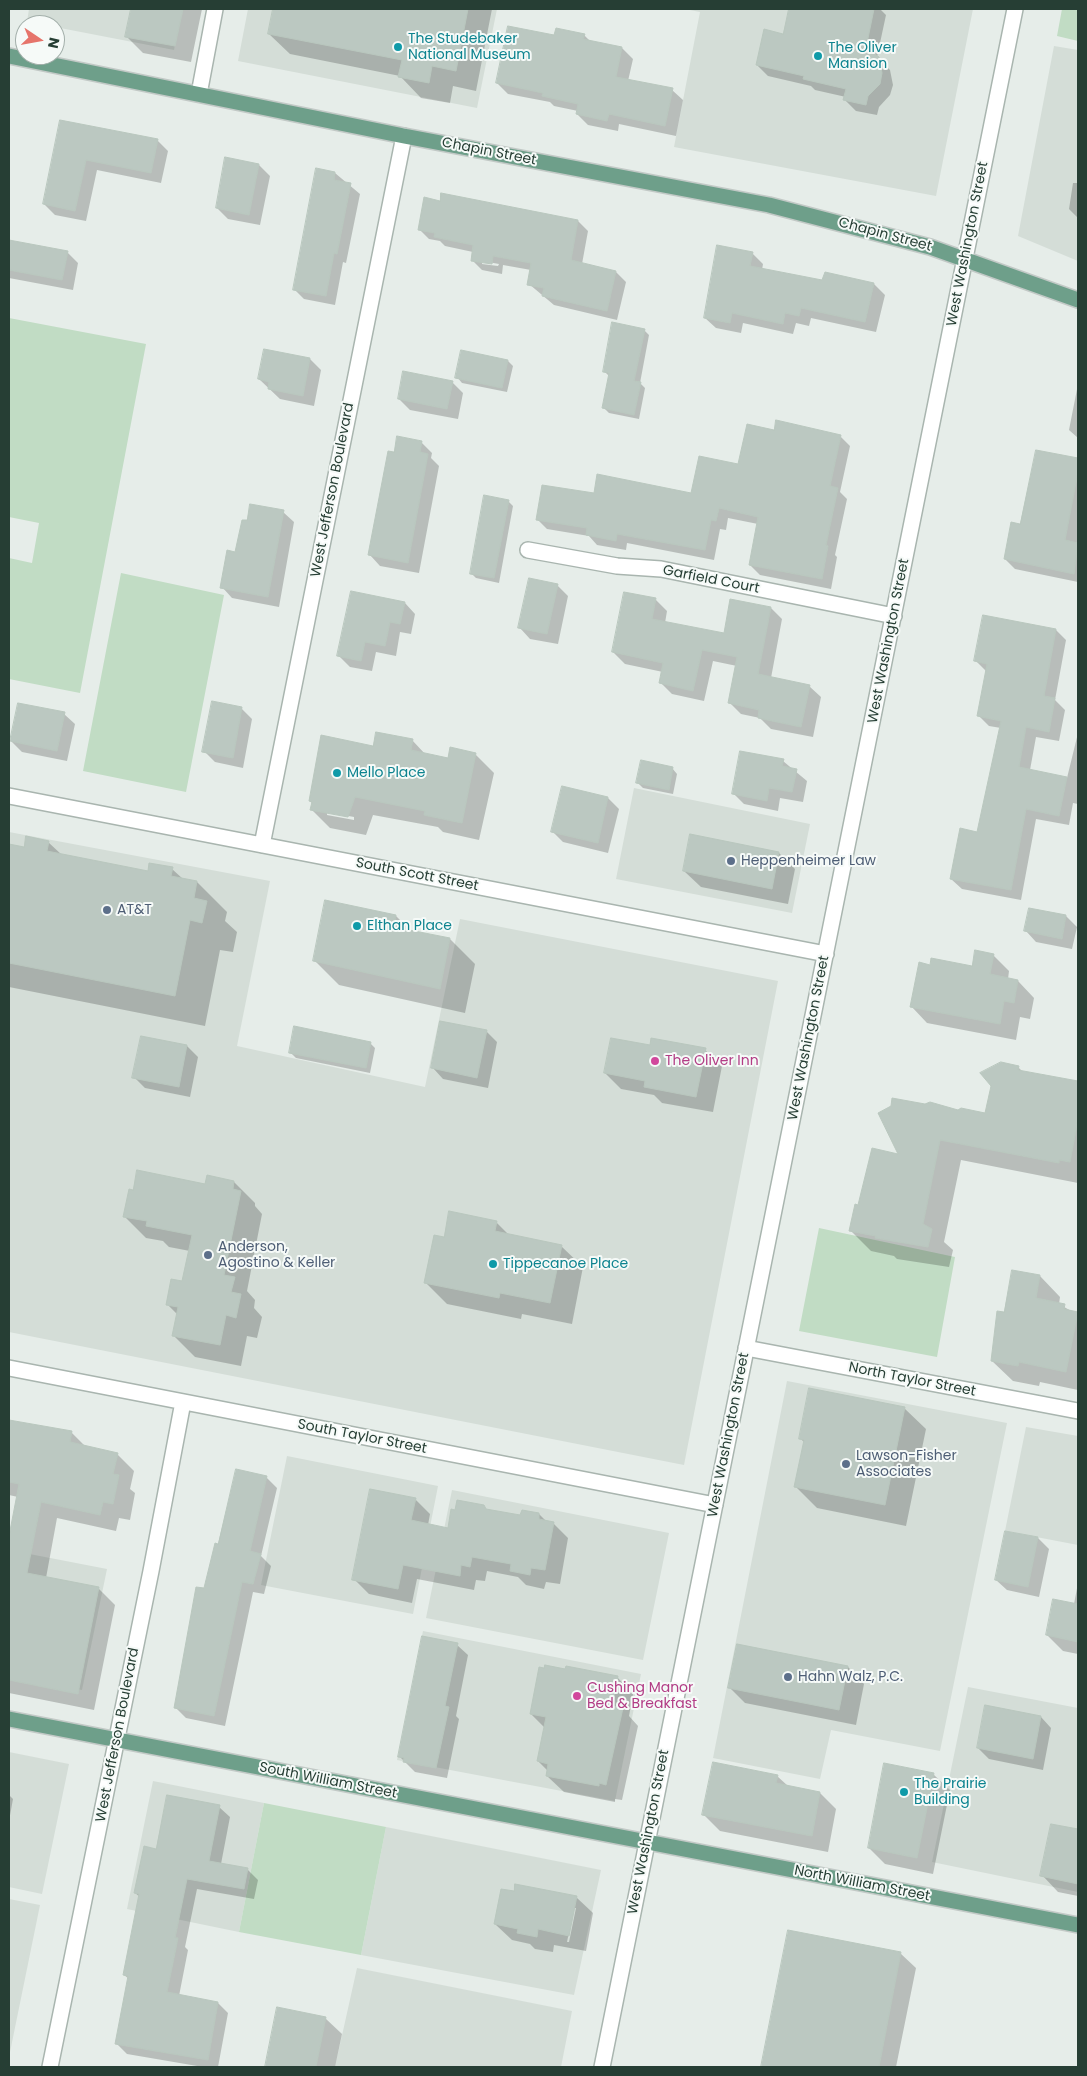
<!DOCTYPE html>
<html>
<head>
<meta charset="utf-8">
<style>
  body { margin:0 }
  #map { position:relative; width:1087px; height:2076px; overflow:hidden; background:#e6ede9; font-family:Poppins,sans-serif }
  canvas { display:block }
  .frame { position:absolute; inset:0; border:10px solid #263e34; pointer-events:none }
  .north { position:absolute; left:15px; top:15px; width:50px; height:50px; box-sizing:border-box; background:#f6faf8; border:1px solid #a3afaa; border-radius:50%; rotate:102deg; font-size:14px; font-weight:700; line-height:20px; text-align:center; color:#263e34 }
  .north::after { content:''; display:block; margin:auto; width:18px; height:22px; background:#e6746b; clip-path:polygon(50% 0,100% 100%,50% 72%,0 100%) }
</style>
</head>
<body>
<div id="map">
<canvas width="1087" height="2076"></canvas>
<div class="frame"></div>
<div class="north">N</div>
</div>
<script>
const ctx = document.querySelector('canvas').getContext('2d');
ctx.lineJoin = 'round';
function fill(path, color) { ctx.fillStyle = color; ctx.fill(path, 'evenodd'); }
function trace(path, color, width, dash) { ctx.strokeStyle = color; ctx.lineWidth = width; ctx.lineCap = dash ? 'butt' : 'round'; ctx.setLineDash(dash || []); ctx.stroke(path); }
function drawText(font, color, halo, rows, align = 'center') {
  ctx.font = font + ' Poppins,sans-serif'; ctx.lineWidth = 4; ctx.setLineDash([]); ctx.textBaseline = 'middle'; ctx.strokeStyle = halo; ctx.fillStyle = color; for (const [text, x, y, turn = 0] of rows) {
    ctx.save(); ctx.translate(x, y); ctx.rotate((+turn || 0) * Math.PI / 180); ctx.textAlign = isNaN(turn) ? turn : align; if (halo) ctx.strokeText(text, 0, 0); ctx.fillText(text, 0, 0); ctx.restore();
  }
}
const built = new Path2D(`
  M29,9H182L174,50L55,27V25L27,22Z
  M248,9H497L477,108L238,61Z
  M685,9H973L936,196L674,147L700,12Z
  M1054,46L1078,50V261L1018,236Z
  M634,788L810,824L792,913L616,879Z
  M9,832L270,881L237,1046L425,1087L460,919L778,981L684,1465L9,1332Z
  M787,1381L1007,1423L940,1751L831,1730L820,1779L713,1758Z
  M1026,1427L1078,1436V1545L1005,1531Z
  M287,1456L438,1486L413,1614L261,1585Z
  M452,1490L669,1533L643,1660L426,1618Z
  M9,1550L107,1569L82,1690L9,1677Z
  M423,1631L641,1674L615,1801L397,1760Z
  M968,1687L1078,1708V1892L932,1862Z
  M9,1752L69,1764L42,1894L9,1887Z
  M153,1781L264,1803L239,1932L127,1909Z
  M386,1827L601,1870L574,1995L361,1955Z
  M9,1899L40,1905L9,2057Z
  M357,1968L572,2011L561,2067H335Z`);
const green = new Path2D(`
  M1062,9H1078V41L1057,36Z
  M9,318L146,344L80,693L9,679V558L32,563L39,523L9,517Z
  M121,573L224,595L186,792L83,771Z
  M819,1228L955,1257L937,1357L799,1331Z
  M264,1803L386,1827L361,1955L239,1932Z`);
const shadow = new Path2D(`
  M132,9H202L191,62L143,53L126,36Z
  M274,9H492L476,91L453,86L450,103L421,98L400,76L290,54L269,34Z
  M790,9H880L886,15L877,57L890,70L893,85L890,95L879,107L877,115L856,111L845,100L846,97L815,90L811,86L768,76L757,65L784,35Z
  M584,35L591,42L622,48L633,59L628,81L672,90L683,100L676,136L619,124L618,131L588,125L577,114L578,111L554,106L550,102L508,94L497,83L555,37Z
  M61,121L157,140L168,151L161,183L97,170L86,221L55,215L44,204Z
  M259,165L270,176L260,225L228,219L217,208Z
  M335,173L360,194L346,263L343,262L335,305L304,299L295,290Z
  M1073,183H1078V218L1069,209Z
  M578,221L588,231L582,264L616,272L626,282L617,320L554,305L529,284L531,270L503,265L502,274L482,270L472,260L473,252L445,246L440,241L429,239L419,229ZM482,261L499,264L498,266L482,264Z
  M9,241L67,252L78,263L73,290L9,278Z
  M752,253L763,264L762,270L823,282L874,284L885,295L876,332L811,318L809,326L796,323L793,334L743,323L741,333L716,328L705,318Z
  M644,330L649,335L640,383L645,388L639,419L609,413L604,408L610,377L604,371Z
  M265,350L310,359L321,370L314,406L280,399L259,379Z
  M508,361L513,366L507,392L462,383L457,377Z
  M452,382L463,393L458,419L410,410L399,399Z
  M1078,384V438L1069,430Z
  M775,432L840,436L850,446L840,492L847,499L835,555L837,557L831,589L760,575L750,565L758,524L728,518L726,530L720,529L714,560L627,543L626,550L597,545L589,536L547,529L537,519L595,495L692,494L739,466Z
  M421,442L432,453L431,458L439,466L419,573L380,566L370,555L395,453Z
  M1037,451L1078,459V582L1015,569L1005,559L1021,526Z
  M508,501L513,506L499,583L476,578L471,573Z
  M283,512L294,522L279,607L232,598L222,587L236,553Z
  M557,585L568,596L558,644L530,639L520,628Z
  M656,600L667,611L665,623L725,635L731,600L771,608L782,619L771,678L809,686L821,697L813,737L771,729L760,718L741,714L729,702L737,666L713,661L704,701L672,694L661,683L663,672L625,664L613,652Z
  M405,603L415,614L411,634L400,632L396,656L376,652L372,671L350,667L339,656Z
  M984,616L1056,630L1066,640L1055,700L1065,710L1059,741L1036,737L1030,770L1067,778L1078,733V804L1073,803L1069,825L1036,819L1021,900L962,889L951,879L978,833L1001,728L989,726L979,716L986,671L976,661Z
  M241,708L252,719L243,768L215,762L204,751Z
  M64,714L75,724L67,761L22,752L11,741Z
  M412,740L426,755L448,759L451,749L476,755L494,773L479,840L443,832L438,827L373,815L366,835L330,828L312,810L313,804L310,801ZM327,812L354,817V820L327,815Z
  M783,761L807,781L803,802L780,798L778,811L744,804L733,793Z
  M672,768L677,774L673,794L643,788L638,783Z
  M608,798L619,809L608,853L563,842L552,831Z
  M48,842L62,855L149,872L172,869L183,879L197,882L227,912L225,921L237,932L233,952L220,950L205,1026L9,987V845L25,848Z
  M779,853L795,869L788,904L701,887L684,871Z
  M396,916L412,932L450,939L475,964L465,1013L339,985L314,960Z
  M1066,916L1077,927L1072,949L1036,942L1026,931Z
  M993,955L1009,971L1008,979L1018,981L1034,998L1030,1019L1020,1017L1016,1040L927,1023L911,1006L931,966L973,967Z
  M486,1031L497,1042L488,1088L443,1079L433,1068Z
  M142,1037L187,1046L198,1057L190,1097L145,1088L134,1077Z
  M370,1043L375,1048L370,1073L296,1058L291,1053Z
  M651,1047L705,1050L722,1066L713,1112L662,1103L654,1095L621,1089L605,1073Z
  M1018,1067L1023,1072L1078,1082V1183L961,1160L944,1242L953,1250L949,1267L897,1259L894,1256L871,1251L850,1230L859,1206L901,1155L958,1112L986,1114Z
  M234,1182L255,1203V1206L262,1214L247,1291L255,1300L254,1308L262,1317L257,1338L247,1336L241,1366L195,1357L173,1335L178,1315L167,1304L183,1282L190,1251L169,1247L163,1241L146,1238L124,1216L206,1186Z
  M496,1222L509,1235L561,1246L583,1267L572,1324L522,1314L521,1319L447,1304L426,1283L445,1238Z
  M1040,1276L1060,1297L1059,1304L1078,1315V1390L1040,1382L1039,1386L1013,1381L992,1361L1005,1314Z
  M904,1408L926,1429L906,1526L817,1508L796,1487L804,1442L801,1439Z
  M9,1421L71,1432L86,1447L117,1454L134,1471L130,1489L135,1493L130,1520L119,1518L116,1531L57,1518L46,1578L99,1589L115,1605L94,1710L9,1693V1543L18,1497L9,1495Z
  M266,1477L277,1488L261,1556L271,1566L264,1594L253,1592L225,1726L186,1718L175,1707L205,1589L219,1545Z
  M415,1499L430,1514L428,1525L449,1529L539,1514L547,1522L553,1523L568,1538L560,1584L546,1582L544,1589L526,1585L518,1577L487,1571L485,1581L476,1580L474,1590L417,1579L412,1603L369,1594L354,1579Z
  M1038,1538L1049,1549L1039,1597L1007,1590L996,1580Z
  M1078,1583V1654L1063,1651L1047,1635L1074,1604Z
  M457,1645L468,1655L456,1716L459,1719L447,1778L415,1772L399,1756Z
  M738,1645L848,1667L864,1684L856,1725L745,1703L729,1687Z
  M617,1677L633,1694L629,1716L638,1726L622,1800L615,1799V1802L564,1792L547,1776L548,1771L538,1761L545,1728L531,1714Z
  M1041,1717L1051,1728L1043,1770L989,1759L978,1748Z
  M933,1774L950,1790L933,1874L885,1864L869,1848Z
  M777,1776L788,1786L820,1793L836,1809L828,1852L720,1831L703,1814Z
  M9,1795L13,1799L9,1821Z
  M219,1807L230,1817L221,1864L247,1869L258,1880L254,1899L197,1889L185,1947L188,1950L179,1996L218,2003L228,2013L218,2067H203L127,2054L116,2043L129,1979L124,1975L140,1897L135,1893Z
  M1052,1825L1078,1830V1896L1058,1892L1042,1875Z
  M576,1897L593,1913L586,1951L554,1945L553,1952L535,1949L530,1944L512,1940L495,1924ZM574,1908H576L569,1942H567Z
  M789,1931L900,1953L916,1968L896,2067H762Z
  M278,2008L325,2018L342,2034L335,2067H266Z`);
const building = new Path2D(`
  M131,9H183L175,46L125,37Z
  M273,9H468L456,71L432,66L429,83L398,77L402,60L268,34Z
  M789,9H874L866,48L879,57L882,73L880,84L868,96L866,105L843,100L846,89L803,79L804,76L756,65L764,29L783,34Z
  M508,26L554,35L556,28L585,34L583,39L622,47L616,77L673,88L665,126L609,114L607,121L576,114L578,104L542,96L543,93L496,83Z
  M60,120L158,139L151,173L86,160L75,211L43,204Z
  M225,157L259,164L249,215L216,208Z
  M316,168L335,172L334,180L351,183L337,254L334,253L326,296L293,290Z
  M441,193L578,220L571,260L616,271L607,311L542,296L544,288L527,285L531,263L493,256L492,264L471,261L473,245L434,237L435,233L418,230L424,197L440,201Z
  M9,240L68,251L62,280L9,270Z
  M717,245L753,252L750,266L822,280L825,272L874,283L865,322L801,308L799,316L785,313L783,324L732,313L730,323L704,318Z
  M612,322L645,329L634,381L641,382L634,415L602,408L609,373L603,372Z
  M264,349L310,358L303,396L268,389L269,382L258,379Z
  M461,350L508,360L502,388L455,378Z
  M403,371L453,381L447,409L398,399Z
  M776,420L841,435L830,486L838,488L826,545L828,546L822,579L749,565L758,517L719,508L716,521L711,520L705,550L617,534L616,541L586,535L587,528L536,520L542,485L594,493L597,474L691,493L699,456L738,464L747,424L774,430Z
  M397,436L422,441L420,452L428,454L408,563L368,555L388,451L394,452Z
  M1036,450L1078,458V472L1065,540L1078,543L1074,574L1004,559L1011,522L1020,524Z
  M484,495L509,500L494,578L470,574Z
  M250,504L284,510L268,597L220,588L227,550L235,552L242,520H247Z
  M529,578L558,584L547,634L518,628Z
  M351,591L405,602L400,624L390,622L385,646L365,642L361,661L337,656Z
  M624,592L656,598L652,619L724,633L730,599L771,607L758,674L810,685L801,727L758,718L759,710L728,703L737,657L702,650L693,691L659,683L663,663L612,652Z
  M983,615L1056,629L1044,696L1055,698L1049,732L1026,727L1019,767L1067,777L1059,816L1026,809L1011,890L950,879L960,828L977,832L1001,721L977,716L987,664L974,661Z
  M212,701L242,707L233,758L202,752Z
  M18,703L65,712L57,751L10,741Z
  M376,732L413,739L411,750L448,758L450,747L476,753L462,823L424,815L425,811L355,797L348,817L310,810L312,802L309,801L321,735L373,746Z
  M740,751L784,759L782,766L797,769L792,792L769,788L767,801L732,794Z
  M641,760L673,767L669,790L636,783Z
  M562,786L608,797L598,843L551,832Z
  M690,834L779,852L772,889L683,871Z
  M26,836L49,841L47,851L148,871L149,863L173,867L171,876L197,881L194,898L207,901L202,923L190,920L175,996L9,963V844L24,847Z
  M325,900L396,915L394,927L450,938L440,989L313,961Z
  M1029,908L1066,915L1062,939L1024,931Z
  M975,950L994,954L990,974L1018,980L1014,1003L1004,1001L1000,1024L910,1007L919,962L930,965L931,958L972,966Z
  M440,1021L487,1030L477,1078L431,1068Z
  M294,1026L371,1042L366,1068L289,1053Z
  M141,1036L187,1045L179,1087L132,1078Z
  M611,1038L650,1045L651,1038L706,1048L696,1097L644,1087L645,1081L604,1073Z
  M1001,1062L1019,1066L1018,1070L1078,1081V1119L1070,1162L1059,1160V1163L940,1140L923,1224L932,1229L928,1247L875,1238L876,1236L849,1231L855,1204L858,1205L872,1148L898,1154L878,1113L891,1106L892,1098L925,1104L930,1102L958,1110L961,1108L985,1113L991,1086L980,1073Z
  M137,1170L205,1184L207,1175L234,1181L233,1189L241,1191L224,1275L235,1277L231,1292L241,1294L236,1318L226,1315L220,1345L172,1336L178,1307L166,1305L171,1279L182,1281L192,1235L146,1226L147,1221L123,1217L129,1189L133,1190Z
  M449,1211L497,1221L495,1231L562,1245L550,1303L500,1293L499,1298L424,1283L434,1235L444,1237Z
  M1012,1270L1040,1275L1036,1298L1065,1304L1064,1309L1078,1312L1066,1372L1019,1362L1018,1366L991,1361L997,1311L1004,1312Z
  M809,1388L905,1407L885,1505L794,1487L804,1440L799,1439Z
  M9,1420L72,1431L70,1442L118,1453L113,1474L119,1475L113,1504L103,1502L100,1515L41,1502L27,1573L99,1587L78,1694L9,1680V1536L19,1484L9,1482Z
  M236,1469L267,1476L250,1551L261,1554L253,1584L242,1582L214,1716L174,1708L196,1587L204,1588L215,1543L218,1544Z
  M370,1489L416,1498L411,1520L448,1528L451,1509L455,1510L457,1500L484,1505L486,1509L520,1515L522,1510L539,1513V1519L554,1522L545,1570L531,1568L530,1575L510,1571L511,1564L472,1557L470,1567L461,1565L460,1576L403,1565L398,1589L352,1580Z
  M1005,1531L1038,1537L1028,1587L995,1580Z
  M1053,1599L1078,1604V1642L1046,1635Z
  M422,1636L458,1643L445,1706L449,1707L436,1768L403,1762L404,1758L398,1757Z
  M737,1644L848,1666L839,1710L728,1688Z
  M545,1665L565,1669L566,1666L618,1676L612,1706L623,1708L606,1785L599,1783V1786L546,1776L548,1764L537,1761L546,1717L530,1714L539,1667L544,1668Z
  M985,1705L1041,1716L1033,1759L977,1748Z
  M713,1762L778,1775L776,1783L820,1792L812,1836L702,1815Z
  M884,1763L934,1773L917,1858L868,1848Z
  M167,1795L220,1805L209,1861L248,1868L244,1889L187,1879L175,1938H178L167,1992L218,2002L208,2060L115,2044L128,1976L123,1975L139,1894L134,1893L144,1846L156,1849Z
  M1051,1824L1078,1829V1884L1040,1876Z
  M515,1884L577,1896L569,1936L538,1929L537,1937L517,1933L518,1929L494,1924L501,1889L514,1891Z
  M788,1930L901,1952L879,2067H761Z
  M277,2007L326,2017L316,2067H265Z`);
const minor = new Path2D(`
  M199,94L215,9
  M528,550L617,566L661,569L894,616
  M9,796L826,954
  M262,845L404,136
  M746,1348L1078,1411
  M9,1368L715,1505
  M50,2067L151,1571L183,1402
  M602,2067L1015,9`);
const major = new Path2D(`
  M9,56L404,136L769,205L930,247L1078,300
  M9,1719L1078,1925`);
const markers = [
  [398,47,5,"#0f9aa8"],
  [818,56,5,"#0f9aa8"],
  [337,773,5,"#0f9aa8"],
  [731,861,5,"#5c6f8a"],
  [107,910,5,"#5c6f8a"],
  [357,926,5,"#0f9aa8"],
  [655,1061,5,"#d1479c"],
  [208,1255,5,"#5c6f8a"],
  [493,1264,5,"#0f9aa8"],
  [846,1464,5,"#5c6f8a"],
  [788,1677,5,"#5c6f8a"],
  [577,1696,5,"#d1479c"],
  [904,1792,5,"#0f9aa8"]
];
const cultureNames = [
  ["The Studebaker",408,39],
  ["National Museum",408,55],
  ["The Oliver",828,48],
  ["Mansion",828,64],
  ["Mello Place",347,773],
  ["Elthan Place",367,926],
  ["Tippecanoe Place",503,1264],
  ["The Prairie",914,1784],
  ["Building",914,1800]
];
const streetNames = [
  ["Chapin Street",489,152,11],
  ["Chapin Street",885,235,15],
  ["West Washington Street",968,244,-79],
  ["West Jefferson Boulevard",333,490,-79],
  ["Garfield Court",711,580,11],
  ["West Washington Street",889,641,-79],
  ["South Scott Street",417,875,11],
  ["West Washington Street",809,1038,-79],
  ["North Taylor Street",912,1380,11],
  ["West Washington Street",729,1435,-79],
  ["South Taylor Street",362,1437,11],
  ["West Jefferson Boulevard",118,1735,-79],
  ["South William Street",328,1781,11],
  ["West Washington Street",649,1832,-79],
  ["North William Street",862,1884,11]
];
const serviceNames = [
  ["Heppenheimer Law",741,861],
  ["AT&T",117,910],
  ["Anderson,",218,1247],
  ["Agostino & Keller",218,1263],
  ["Lawson-Fisher",856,1456],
  ["Associates",856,1472],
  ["Hahn Walz, P.C.",798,1677]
];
const hotelNames = [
  ["The Oliver Inn",665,1061],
  ["Cushing Manor",587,1688],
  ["Bed & Breakfast",587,1704]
];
fill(built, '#d4ddd7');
fill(green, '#c1dcc4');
fill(shadow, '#0003');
fill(building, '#bbc8c1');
trace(building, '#b9c7be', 1);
trace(minor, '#a9b5af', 18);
trace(major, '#c2c9c6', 18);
trace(minor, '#fff', 15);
trace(major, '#6e9f8a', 15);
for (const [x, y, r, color] of markers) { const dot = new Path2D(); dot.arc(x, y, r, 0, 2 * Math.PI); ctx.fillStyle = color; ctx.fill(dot); trace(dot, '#f6faf8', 2); }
drawText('14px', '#0d838f', '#f6faf8', cultureNames, 'left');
drawText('14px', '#263e34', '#f6faf8', streetNames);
drawText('14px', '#4e5e75', '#f6faf8', serviceNames, 'left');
drawText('14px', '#b23c85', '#f6faf8', hotelNames, 'left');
</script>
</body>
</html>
